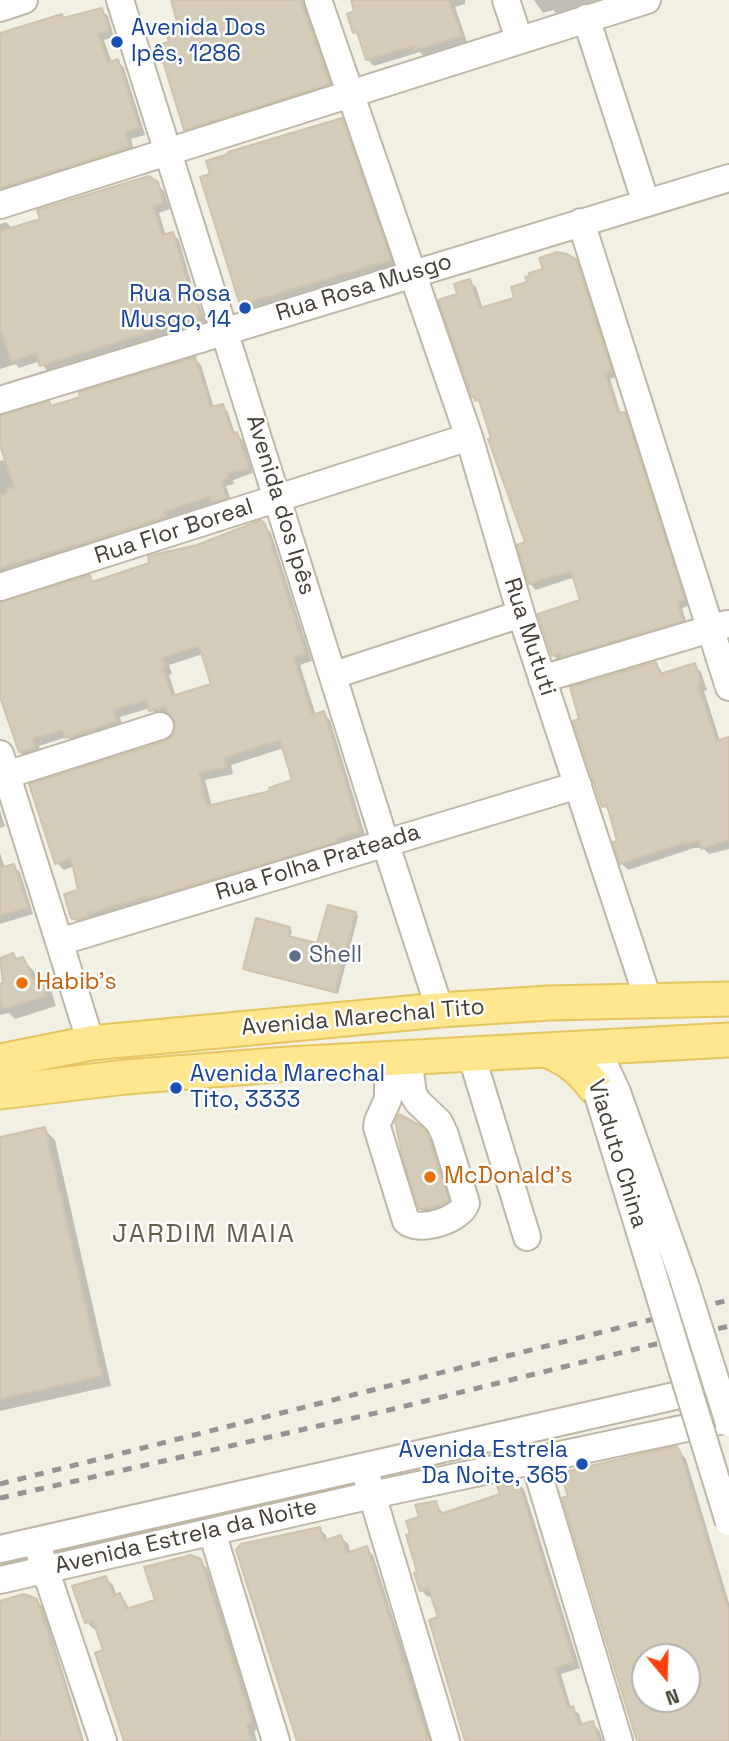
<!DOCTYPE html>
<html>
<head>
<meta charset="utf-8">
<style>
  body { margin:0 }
  #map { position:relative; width:729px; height:1741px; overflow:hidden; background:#f2efe3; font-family:"Space Grotesk",sans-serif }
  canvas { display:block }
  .north { position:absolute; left:631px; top:1643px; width:70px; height:70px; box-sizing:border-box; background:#fff; border:2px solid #b4b2ad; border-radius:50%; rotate:161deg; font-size:19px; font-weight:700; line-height:28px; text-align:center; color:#443e33 }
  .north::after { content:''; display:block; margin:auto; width:24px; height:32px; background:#ff400e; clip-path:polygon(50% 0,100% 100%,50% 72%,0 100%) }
</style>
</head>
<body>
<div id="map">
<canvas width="729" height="1741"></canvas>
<div class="north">N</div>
</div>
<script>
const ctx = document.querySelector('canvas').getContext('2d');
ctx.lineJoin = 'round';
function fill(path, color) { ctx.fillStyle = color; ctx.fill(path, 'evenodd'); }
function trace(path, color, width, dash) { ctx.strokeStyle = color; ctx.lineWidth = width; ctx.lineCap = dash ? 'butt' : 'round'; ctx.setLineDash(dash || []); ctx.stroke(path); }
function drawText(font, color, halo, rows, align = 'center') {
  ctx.font = font + ' "Space Grotesk",sans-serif'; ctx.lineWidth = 5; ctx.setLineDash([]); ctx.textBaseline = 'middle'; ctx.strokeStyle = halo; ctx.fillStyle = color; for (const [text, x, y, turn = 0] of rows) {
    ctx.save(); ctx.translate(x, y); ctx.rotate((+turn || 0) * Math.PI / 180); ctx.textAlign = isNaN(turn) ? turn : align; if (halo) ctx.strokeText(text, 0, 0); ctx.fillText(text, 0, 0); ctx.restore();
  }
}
const shadow = new Path2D(`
  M173,0H306L335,90L193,136L186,129L180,23Z
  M353,0H465V4L455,7L467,42L423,56L420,52L374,66L368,60L361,38L355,32L356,13Z
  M528,0H599L557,14L553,10L543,13L534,0Z
  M101,10L108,16L114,37L104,40L112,63L118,61L124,68L145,135L131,139L135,154L8,194L0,187V35L61,16L65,20Z
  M342,120L348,127L396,266L248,310L242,304Z
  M157,184L164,191L170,209L159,213L166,236L173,234L179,240L191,282L206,322L48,372L40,361L19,368L16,364L0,369V224L6,222L13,229Z
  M573,258L580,265L617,377L610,379L621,414H624L631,420L690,605L682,608L688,627L559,662L553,655L583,601L575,577L536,590L530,584L527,543L483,406L474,396L460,296L469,281L476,287L483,309L517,299L529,283Z
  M195,359L201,365L214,408L222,406L228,412L235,434L243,440L253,473L233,480L234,484L226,486L232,504L218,508L214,503L169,518L171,522L0,575V461L7,459L0,439V417L49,403L53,407Z
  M261,522L271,533L312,661L300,665L316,716L323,713L330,720L366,838L80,924L73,917L80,892L75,866L64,870L57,863L166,743L175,737L176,720L170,714L158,717L150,708L120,717L123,728L74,744L67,737L39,746L41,754L27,759L20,752L0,690V605L89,577L96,583ZM203,654L213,685L176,697L169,675L172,674L169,665ZM284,748L294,781L272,793L212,807L205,780L233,774L231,765Z
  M656,663L664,675L694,665L701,672L707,690L704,691L720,741L729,739V849L709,854L703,848H694L628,870L621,863L619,842L611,813L604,806Z
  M0,811L5,826L0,828Z
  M0,853L5,868L13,866L20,872L33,914L0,924Z
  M355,913L358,916L338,994L248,971L245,968L289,928L292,931L290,938L319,946Z
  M13,955L18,960L22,959L33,970L38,980L41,979L51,990L56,1006L15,1019L9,1013L0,1015V985L5,984Z
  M418,1126L436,1144L458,1211L431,1219L420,1209Z
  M44,1129L55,1140L111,1386L0,1411V1139Z
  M676,1448L686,1459L729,1603V1741H637L564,1499ZM645,1657H687V1699H645Z
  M517,1482L524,1489L580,1668L561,1674L571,1708L579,1714L583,1726L592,1723L599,1730L603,1741H467L441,1618L433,1595L428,1597L421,1590V1518L435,1503L444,1514L502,1495Z
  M319,1529L326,1535L327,1541L341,1537L348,1544L351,1553L366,1548L373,1555L432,1741H299Z
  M200,1561L207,1568L258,1729L254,1731L257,1741H126L105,1651L97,1628L93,1629L87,1622L106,1578L113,1585L117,1597L120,1595L126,1602L129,1610L157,1601Z
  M36,1600L43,1607L84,1741H0V1601Z`);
const building = new Path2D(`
  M171,0H300L330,84L184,130L158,45L169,42L164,26L177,22Z
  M351,0H449L462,36L415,50L414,46L366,60L357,32L353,33L347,14L354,11Z
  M102,8L109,30L98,34L108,63L118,59L139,128L125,132L130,147L0,188V33L62,14L63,18Z
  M342,118L391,260L240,305L200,177L210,174L206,161L228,154V152Z
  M149,176L158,182L164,203L153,206L162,235L173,232L185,274L201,316L40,366L36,354L11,362L0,329V231L40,219L37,210Z
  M557,252L567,254L576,259L612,371L605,373L618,413L625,412L685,599L677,602L683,621L562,657L561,653L552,656L538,614L580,600L571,571L529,584L517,545L525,542L488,439L491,438L479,400L475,401L474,397H472L438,300L457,294L454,284L470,279L480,308L514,298L511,287L527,282L525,277L529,276V273L543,269L539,258Z
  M195,357L211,407L223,404L232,434L237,432L249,468L228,474L229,478L221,481L227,498L211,503L209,497L164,512L166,517L0,568V495L6,493V489L14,487L0,445V415L49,401L51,406L80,397L79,392Z
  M261,520L265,524L306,654L294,658L312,715L324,711L360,831L336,839L337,842L149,898V896L87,914L88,917L77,920L71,918L64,894L78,890L71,858L55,864L29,784L165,741L173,735L175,722L164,707L149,711L146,700L114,710L117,721L65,738L62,730L33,739L35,747L19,752L0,697V602L90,575L92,582L149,563L148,556L197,545ZM199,646L211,684L172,696L163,668L166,667L163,658ZM280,740L292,780L269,788L270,791L207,806L199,773L227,767L224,758Z
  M656,662L660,674L695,663L701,683L698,684L716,741L729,737V840L701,849L699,841L687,844V842L620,864L613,842L617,841L607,805L602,807L573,721L579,719L570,687Z
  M14,864L28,907L0,916V868Z
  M328,905L356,912L335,992L243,969L256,918L290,927L288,936L317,943Z
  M13,953L16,959L23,957L34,980L41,977L47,996L3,1009L0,999V984L3,983L0,958Z
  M399,1114L419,1125L426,1131L449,1200L441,1205L419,1209L404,1163L395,1121Z
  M45,1127L102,1376L0,1399V1137Z
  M676,1446L680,1451L729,1613V1741H637L562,1498L568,1496L560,1473ZM645,1657H687V1699H645Z
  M518,1480L574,1662L555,1668L568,1708L573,1706L579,1725L593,1721L599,1741H465L429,1620L438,1617L428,1588L420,1591L414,1573L417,1572L406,1535L410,1534L406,1521L419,1517L415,1505L436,1501L440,1514L500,1494L497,1486Z
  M320,1527L323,1541L341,1535L347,1553L367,1546L428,1741H297L236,1550L241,1544Z
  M191,1555L201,1559L252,1723L247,1725L252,1741H124L95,1653L103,1650L93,1621L85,1623L72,1586L106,1576L113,1596L120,1593L126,1609L155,1600L144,1567Z
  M24,1594L37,1599L82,1741H0V1601Z`);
const minor = new Path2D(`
  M120,0L385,842L440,1010
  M318,0L469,437L521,614L648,999
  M506,0L519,39
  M0,8L24,0
  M586,18L646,203
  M0,205L647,0
  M581,222L729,687
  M0,400L729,178
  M0,587L469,437
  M334,675L521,614
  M542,679L727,624
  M0,754L91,1043
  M0,777L160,726
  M59,942L578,785
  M596,1047L617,1092
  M471,1054L527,1237
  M388,1059V1099L378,1121L377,1127L406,1221C419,1233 461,1220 466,1203L445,1135L439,1122L418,1102L413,1094L408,1057
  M534,1460L619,1741
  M367,1478L446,1741
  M212,1532L276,1741
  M0,1549L710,1388
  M40,1554L103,1741
  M0,1580L372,1495L729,1419`);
const major = new Path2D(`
  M546,1050C568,1059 581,1069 595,1088
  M0,1061L91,1043L440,1010L549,1003L729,999
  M0,1092L126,1077L288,1064L729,1040`);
const rail = new Path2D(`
  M0,1484L729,1300
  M0,1498L389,1410L729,1326`);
const minorBridge = new Path2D(`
  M617,1092L684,1281L729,1423
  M598,1095L729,1522`);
const markers = [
  [117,42,7,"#1a4fb4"],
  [245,308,7,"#1a4fb4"],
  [295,956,7,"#5c6f8a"],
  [22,983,7,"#e8710a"],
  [176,1088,7,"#1a4fb4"],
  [430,1177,7,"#e8710a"],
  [582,1464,7,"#1a4fb4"]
];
const transitNames = [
  ["Avenida Dos",131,29],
  ["Ipês, 1286",131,55],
  ["Rua Rosa",231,295,"right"],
  ["Musgo, 14",231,321,"right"],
  ["Avenida Marechal",190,1075],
  ["Tito, 3333",190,1101],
  ["Avenida Estrela",568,1451,"right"],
  ["Da Noite, 365",568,1477,"right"]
];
const streetNames = [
  ["Rua Rosa Musgo",364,288,-17],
  ["Avenida dos Ipês",280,505,73],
  ["Rua Flor Boreal",174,532,-18],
  ["Rua Mututi",529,637,72],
  ["Rua Folha Prateada",318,863,-17],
  ["Avenida Marechal Tito",363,1018,-5],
  ["Viaduto China",617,1154,73],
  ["Avenida Estrela da Noite",186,1537,-13]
];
const serviceNames = [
  ["Shell",309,956]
];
const foodNames = [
  ["Habib's",36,983],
  ["McDonald's",444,1177]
];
const quarterNames = [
  ["JARDIM MAIA",204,1235]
];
fill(shadow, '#0003');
fill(building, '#d4cbb8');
trace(building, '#cfc3ac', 2);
trace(minor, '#beb7a6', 30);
trace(major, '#e6c55e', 37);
trace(minor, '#fff', 26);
trace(major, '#ffe68f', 33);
trace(rail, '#949494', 5, [9, 9]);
trace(minorBridge, '#beb7a6', 30, []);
trace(minorBridge, '#fff', 26);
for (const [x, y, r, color] of markers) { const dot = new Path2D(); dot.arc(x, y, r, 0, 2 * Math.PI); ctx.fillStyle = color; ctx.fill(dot); trace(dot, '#fff', 2.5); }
drawText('23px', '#164399', '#fff', transitNames, 'left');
drawText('23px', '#443e33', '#fff', streetNames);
drawText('23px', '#4e5e75', '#fff', serviceNames, 'left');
drawText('23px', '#c56008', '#fff', foodNames, 'left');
ctx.letterSpacing = '2px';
drawText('26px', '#675d4a', '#fff', quarterNames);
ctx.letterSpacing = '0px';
</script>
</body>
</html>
